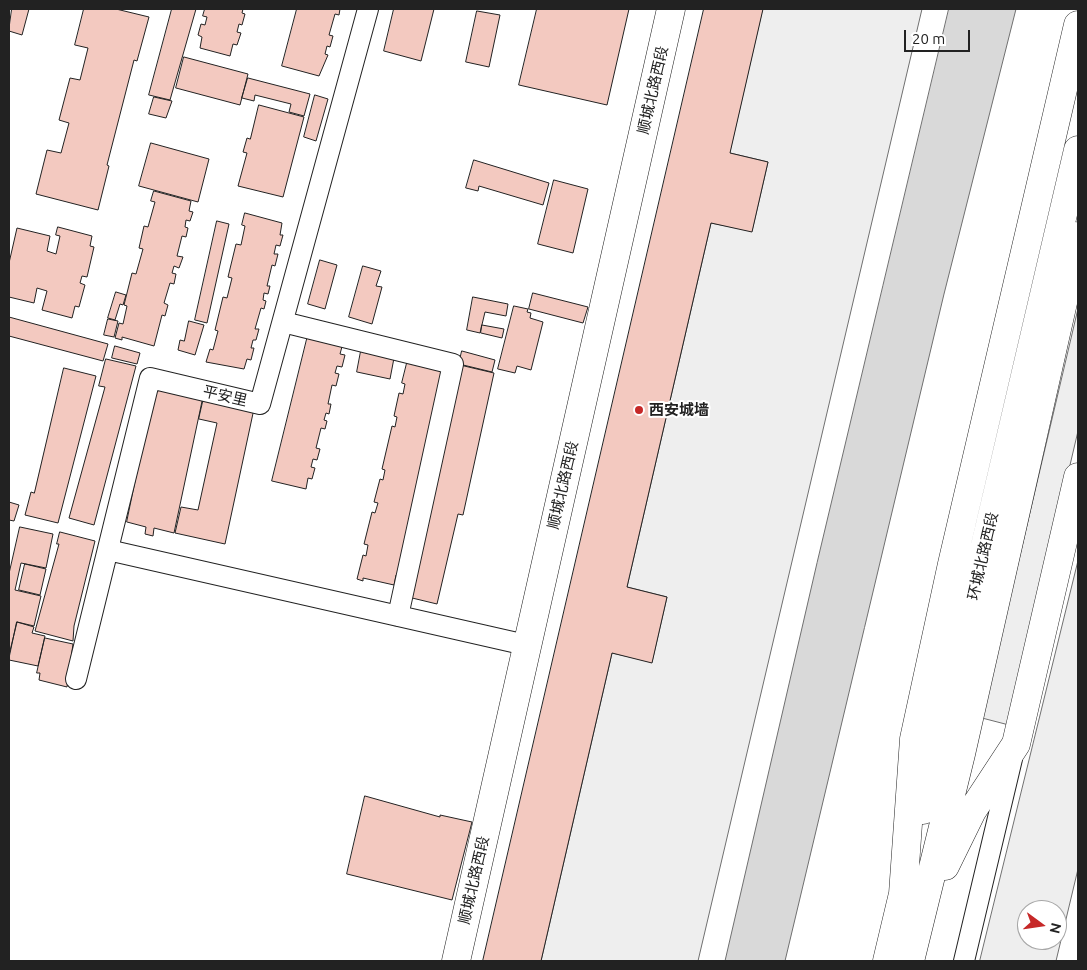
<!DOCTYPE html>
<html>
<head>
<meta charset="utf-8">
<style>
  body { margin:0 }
  #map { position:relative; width:1087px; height:970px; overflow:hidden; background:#fff; font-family:Ubuntu,sans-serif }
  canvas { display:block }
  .frame { position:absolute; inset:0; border:10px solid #222; pointer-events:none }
  .north { position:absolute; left:1017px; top:900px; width:50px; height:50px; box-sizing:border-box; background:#fff; border:1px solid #a7a7a7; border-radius:50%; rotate:104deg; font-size:14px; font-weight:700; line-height:20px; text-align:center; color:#222 }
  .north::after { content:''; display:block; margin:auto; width:18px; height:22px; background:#c62828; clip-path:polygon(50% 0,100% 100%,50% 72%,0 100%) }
  .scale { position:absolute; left:904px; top:30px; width:66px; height:22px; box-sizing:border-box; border:2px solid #222; border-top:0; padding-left:6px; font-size:15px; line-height:18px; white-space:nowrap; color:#222; -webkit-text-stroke:4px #fff; paint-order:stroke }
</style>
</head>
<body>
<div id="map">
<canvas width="1087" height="970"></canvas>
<div class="frame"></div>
<div class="north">N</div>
<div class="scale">20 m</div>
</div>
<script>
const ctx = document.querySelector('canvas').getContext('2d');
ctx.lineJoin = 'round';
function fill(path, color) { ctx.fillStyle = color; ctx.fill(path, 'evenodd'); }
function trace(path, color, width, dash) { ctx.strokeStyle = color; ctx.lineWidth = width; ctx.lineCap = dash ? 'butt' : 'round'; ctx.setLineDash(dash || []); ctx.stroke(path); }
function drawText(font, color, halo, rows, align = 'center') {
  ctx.font = font + ' Ubuntu,"Noto Sans SC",sans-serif'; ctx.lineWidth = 4; ctx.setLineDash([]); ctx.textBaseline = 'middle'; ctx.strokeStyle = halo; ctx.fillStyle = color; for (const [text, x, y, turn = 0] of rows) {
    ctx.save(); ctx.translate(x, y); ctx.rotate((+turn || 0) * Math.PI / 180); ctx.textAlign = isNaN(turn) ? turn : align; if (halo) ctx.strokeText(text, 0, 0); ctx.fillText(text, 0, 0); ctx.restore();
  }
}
const green = new Path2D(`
  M763,9H922L698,961H541L612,653L652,662L667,597L627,587L711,223L752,231L768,162L730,153Z
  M1078,309V431L1009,725L982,718Z
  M1078,561V869L1056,961H980ZM1027,910H1057V940H1027Z`);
const water = new Path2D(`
  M949,9H1016L944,294L785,961H725L817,563Z`);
const building = new Path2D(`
  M12,9H29L22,35L9,31Z
  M84,9H116L149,17L137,61L134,60L107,165L109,166L98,210L36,194L47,150L61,153L69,123L59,120L70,78L80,80L88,48L75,45Z
  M172,9H196L170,100L149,95Z
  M205,9H243L242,13L245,14L242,25L239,24L237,32L241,33L237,45L233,44L230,56L200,48L202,37L198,35L201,24L205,25L207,17L203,16Z
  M297,9H340L339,15L335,14L329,35L333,36L330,47L327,46L325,54L328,55L319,76L282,66Z
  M394,9H434L421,61L384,51Z
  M537,9H629L607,105L519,85Z
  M704,9H763L730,153L768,162L752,232L711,223L627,587L667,597L652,663L612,653L541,961H483Z
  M477,11L500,15L489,67L466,62Z
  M184,57L248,74L240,105L176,88Z
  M248,78L310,94L304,116L289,112L291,104L255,95L254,101L242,98Z
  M315,95L328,99L316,141L304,137Z
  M154,97L172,101L166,118L149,114Z
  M259,105L304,117L283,197L238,186L247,153L243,152L247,138L250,139Z
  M151,143L209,159L198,202L139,186Z
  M474,160L549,183L543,205L479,186L478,191L466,188Z
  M554,180L588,189L573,253L538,244Z
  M154,191L191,201L189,211L193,212L190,221L186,220L185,227L188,228L186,237L182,236L177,256L183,257L179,268L174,266L172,273L176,274L174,284L170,283L164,303L168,305L165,316L162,315L154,346L122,337V340L115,338L119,323L123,324L127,306L124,305L132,273L136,274L143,249L139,248L144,226L148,227L155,202L151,201Z
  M245,213L282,223L280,235H283L280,246L276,245L274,254H278L275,266L272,265L267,286H270L268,294L264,293L263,300L266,301L264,309L261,308L255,329H259L256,340H253L251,348H254L251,360L247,359L244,369L206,362L210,349L213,350L218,331L215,330L223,297L227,298L232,278L228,277L236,244L241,245L245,226L242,225Z
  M217,221L229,224L207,323L195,320Z
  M58,227L92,236L90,246L94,247L87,277L82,276L80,283L85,285L79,307L75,306L72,318L42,310L47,291L37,288L34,303L9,297V263L17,228L50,236L47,251L56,254L60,236L56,235Z
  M320,260L337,265L325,309L308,304Z
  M363,266L381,271L376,286L382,287L372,324L349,317Z
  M116,292L126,295L123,305L120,304L115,320L108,318Z
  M533,293L588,307L583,323L529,309Z
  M473,297L508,304L506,316L485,312L480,333L467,330Z
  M514,306L528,309L527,312L531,313L530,318L543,322L531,370L517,366L515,373L498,369Z
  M9,317L108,344L103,361L9,336Z
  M108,319L118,321L114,337L104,335Z
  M189,321L204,325L195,355L178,350L180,340L184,341Z
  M482,325L504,329L502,338L481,333Z
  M308,335L343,343L340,354L345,355L342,367L337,366L335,373L339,374L336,386L332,385L328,404H331L329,414L326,413L324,420L327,421L325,429L321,428L316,448L320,449L317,460L313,459L311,467L315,468L312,479L308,478L306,489L272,481Z
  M115,346L140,353L137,364L112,358Z
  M361,351L394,358L390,379L357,372Z
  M462,351L495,360L492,372L459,364Z
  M106,359L136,366L94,525L69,518L105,387L99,386Z
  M408,359L443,370L400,576L396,575L394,585L363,578V581L357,579L363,555L366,556L368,545L364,544L372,512L375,513L378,503L374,502L380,479L383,480L385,470L382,469L392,426L395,427L397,417L394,416L399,393L403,394L405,384L402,383Z
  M460,365L494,373L463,515L458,514L437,604L408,597Z
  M64,368L96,376L58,523L25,515L31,492L34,493Z
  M156,382L204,392L174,533L154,528L153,536L145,534L146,527L127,522Z
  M205,393L255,404L225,544L175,533L181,507L198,510L217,423L199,419Z
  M9,502L19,505L14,521L9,520Z
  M20,527L53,534L46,568L21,563L15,590L41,596L34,626L17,622L9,655V574Z
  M60,532L95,541L74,626L73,641L35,631L59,544H57Z
  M25,564L46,569L40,595L19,590Z
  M17,622L34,627L32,633L45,636L38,666L9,660Z
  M45,638L73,644L67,687L39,680L40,673H37Z
  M365,796L440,817V815L472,822L452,900L347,874Z`);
const street = new Path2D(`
  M283,322L453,364L398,616
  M108,550L526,645
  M76,679L150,378L260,404L368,9
  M964,961L1012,759`);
const secondary = new Path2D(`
  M456,961L671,9`);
const primary = new Path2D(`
  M923,810L1078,150
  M945,866L972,811L1016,744L1078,477
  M903,894L914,739L952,564L1078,25
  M887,961L907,877
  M910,961L961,754L1078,236`);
const markers = [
  [639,410,5,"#c62828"]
];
const streetNames = [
  ["顺城北路西段",653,90,-77],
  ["平安里",225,396,13],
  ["顺城北路西段",563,485,-77],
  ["环城北路西段",983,556,-77],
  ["顺城北路西段",474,880,-77]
];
const poiNames = [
  ["西安城墙",649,410]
];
fill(green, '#eee');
trace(green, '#6f6f6f', 1);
fill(water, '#d9d9d9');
trace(water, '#6f6f6f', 1);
fill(building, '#f3c9c0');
trace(building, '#222', 1);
trace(street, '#222', 22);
trace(secondary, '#222', 29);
trace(primary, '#222', 29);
trace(street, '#fff', 20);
trace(secondary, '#fff', 28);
trace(primary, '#fff', 28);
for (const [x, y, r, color] of markers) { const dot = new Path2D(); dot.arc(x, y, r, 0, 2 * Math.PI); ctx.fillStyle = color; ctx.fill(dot); trace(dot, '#fff', 2); }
drawText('15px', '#222', '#fff', streetNames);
drawText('bold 15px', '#222', '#fff', poiNames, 'left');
</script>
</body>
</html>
